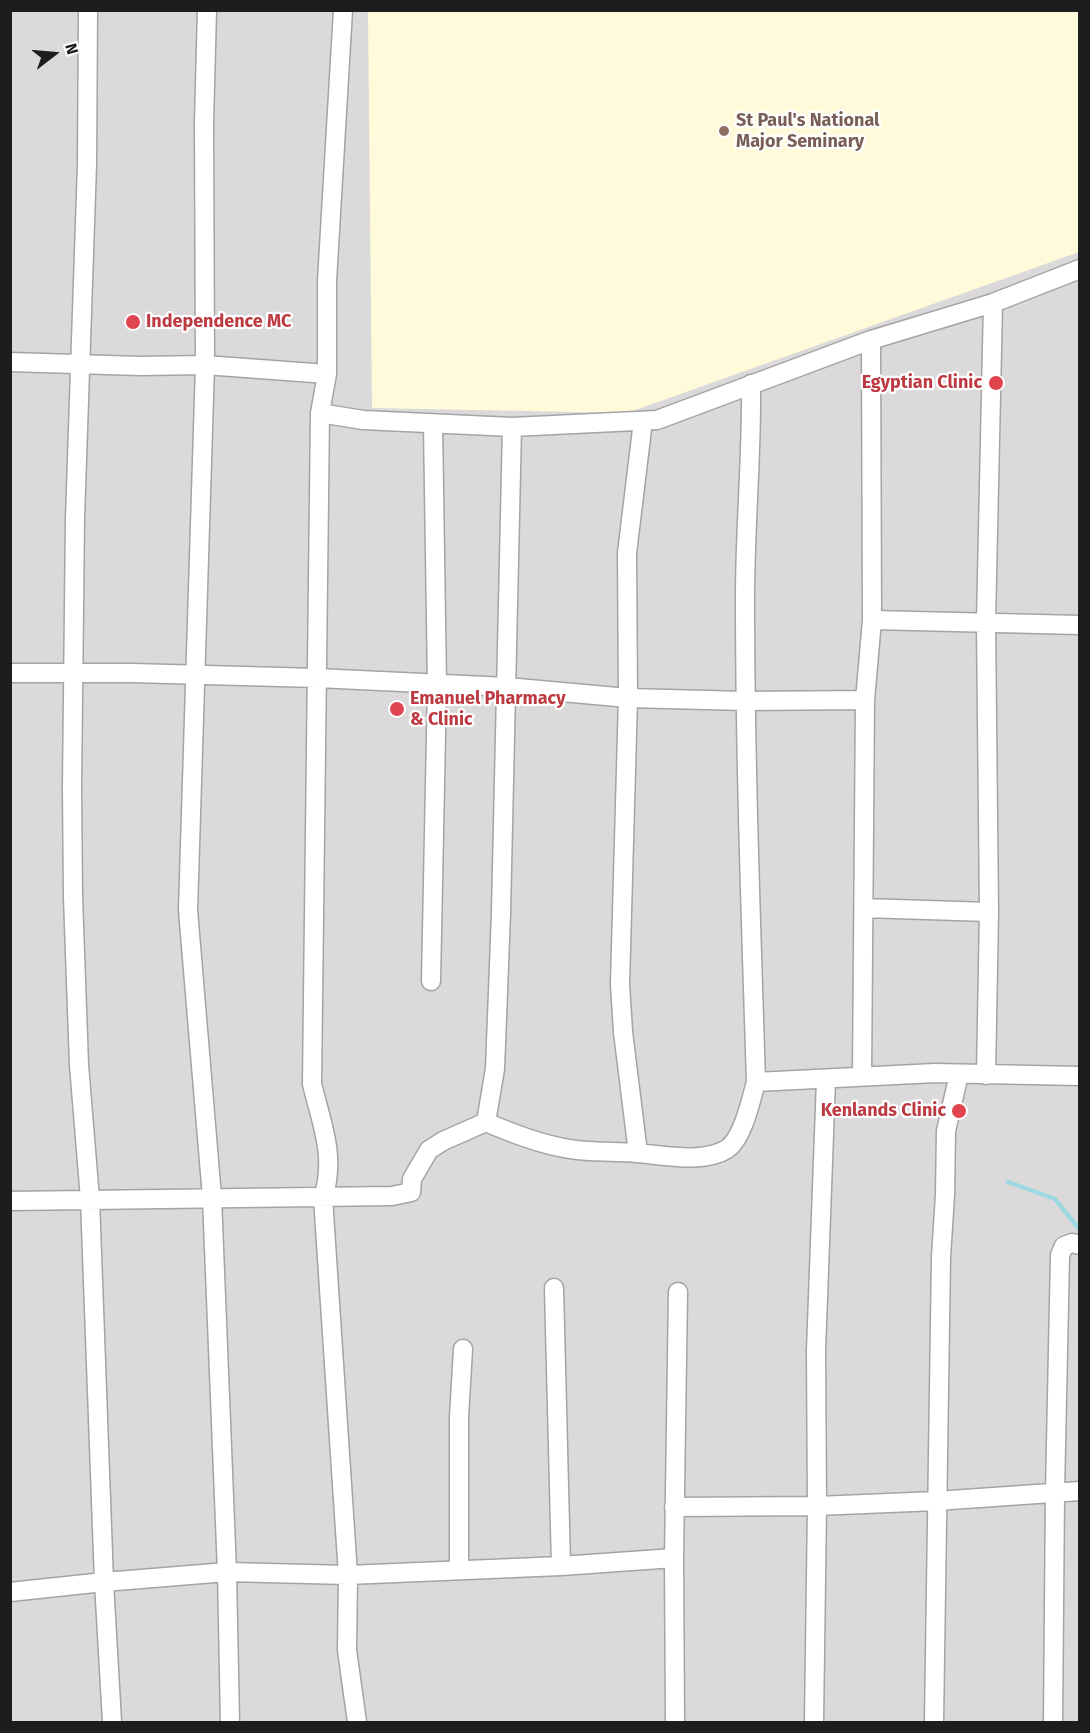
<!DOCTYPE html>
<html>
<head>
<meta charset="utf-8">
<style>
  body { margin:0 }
  #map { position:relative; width:1090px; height:1733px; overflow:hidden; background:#efe9e1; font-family:"Fira Sans",sans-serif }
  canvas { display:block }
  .frame { position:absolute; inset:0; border:12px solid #1d1d1d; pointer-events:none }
  .north { position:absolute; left:24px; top:24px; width:60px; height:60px; -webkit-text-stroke:4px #fff; paint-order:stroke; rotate:74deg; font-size:16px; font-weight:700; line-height:24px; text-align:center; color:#1d1d1d }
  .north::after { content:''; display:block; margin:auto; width:21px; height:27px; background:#1d1d1d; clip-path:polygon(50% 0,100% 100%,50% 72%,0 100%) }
</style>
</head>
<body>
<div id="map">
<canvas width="1090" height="1733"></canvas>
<div class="frame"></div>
<div class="north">N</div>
</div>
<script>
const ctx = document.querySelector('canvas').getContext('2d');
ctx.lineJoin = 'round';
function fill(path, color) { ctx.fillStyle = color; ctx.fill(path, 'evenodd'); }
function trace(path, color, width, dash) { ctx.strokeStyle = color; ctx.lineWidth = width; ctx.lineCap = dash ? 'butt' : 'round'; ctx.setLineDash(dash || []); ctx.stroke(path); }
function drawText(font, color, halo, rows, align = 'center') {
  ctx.font = font + ' "Fira Sans",sans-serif'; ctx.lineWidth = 4.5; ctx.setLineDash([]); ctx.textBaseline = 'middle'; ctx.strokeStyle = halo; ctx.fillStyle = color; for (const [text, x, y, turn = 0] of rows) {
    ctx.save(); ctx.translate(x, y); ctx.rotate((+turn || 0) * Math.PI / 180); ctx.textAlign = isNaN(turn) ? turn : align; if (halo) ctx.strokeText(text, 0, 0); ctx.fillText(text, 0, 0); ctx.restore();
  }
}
const residential = new Path2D(`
  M11,11H1079V1722H11Z`);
const education = new Path2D(`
  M368,11H1079V252L627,413L372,408Z`);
const stream = new Path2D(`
  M1008,1182L1055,1199L1080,1230`);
const minor = new Path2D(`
  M88,10L87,164L75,518L72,787L73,897L79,1065L90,1199L104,1582L112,1722
  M207,10L204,123L205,365L188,910L212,1197L227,1572L230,1722
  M343,10L327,281V374L320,413L312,1084C322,1125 336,1157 323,1198L348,1575L347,1650L357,1722
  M10,362L140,366L205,365L327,374
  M320,413L363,420L512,427L657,420L871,340L993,303L1080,269
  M872,620L1080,625
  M10,673H132L317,678L507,687L628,698L745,701L865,700
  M864,908L989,912
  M431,981L437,685L433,424
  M986,1075L989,912L986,622L993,303
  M862,1076L865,700L872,620L871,340
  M756,1082L935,1073L1080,1076
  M486,1122L495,1069L501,913L512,427
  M638,1153L623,1032L620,984L628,698L627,553L643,421
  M10,1201L392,1196L411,1192L412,1179L429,1150L443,1141L486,1122C511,1133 537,1143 564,1148C588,1153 613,1151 637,1153C663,1155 703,1164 727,1149C743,1138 751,1100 756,1082C751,921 745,759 745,597C745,526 752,455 751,384
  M554,1288L561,1566
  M674,1507L817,1506L936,1501L1080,1491
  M459,1569V1417L463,1349
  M10,1592L104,1582L227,1572L348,1575L561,1566L674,1558
  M675,1722L674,1558L678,1292
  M814,1722L817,1506L816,1351L826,1080
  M934,1722L941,1257L945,1195L946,1131L959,1074
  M1053,1722L1055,1492L1060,1255L1064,1246L1072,1243L1080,1245`);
const markers = [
  [724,131,6,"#8d6e63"],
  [133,322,8,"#e0444e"],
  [996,383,8,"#e0444e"],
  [397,709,8,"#e0444e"],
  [959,1111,8,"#e0444e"]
];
const educationNames = [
  ["St Paul's National",736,121],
  ["Major Seminary",736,142]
];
const healthNames = [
  ["Independence MC",146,322],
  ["Egyptian Clinic",982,383,"right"],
  ["Emanuel Pharmacy",410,699],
  ["& Clinic",410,720],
  ["Kenlands Clinic",946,1111,"right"]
];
fill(residential, '#dbd9d9');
fill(education, '#fffbda');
trace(stream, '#9dd9e1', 4.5);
trace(minor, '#a4a4a4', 21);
trace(minor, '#fff', 18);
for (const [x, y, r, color] of markers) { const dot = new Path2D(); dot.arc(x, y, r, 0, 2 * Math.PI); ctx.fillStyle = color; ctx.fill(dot); trace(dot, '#fff', 2); }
drawText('bold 18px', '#785e54', '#fff', educationNames, 'left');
drawText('bold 18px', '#be3a42', '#fff', healthNames, 'left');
</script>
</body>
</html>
